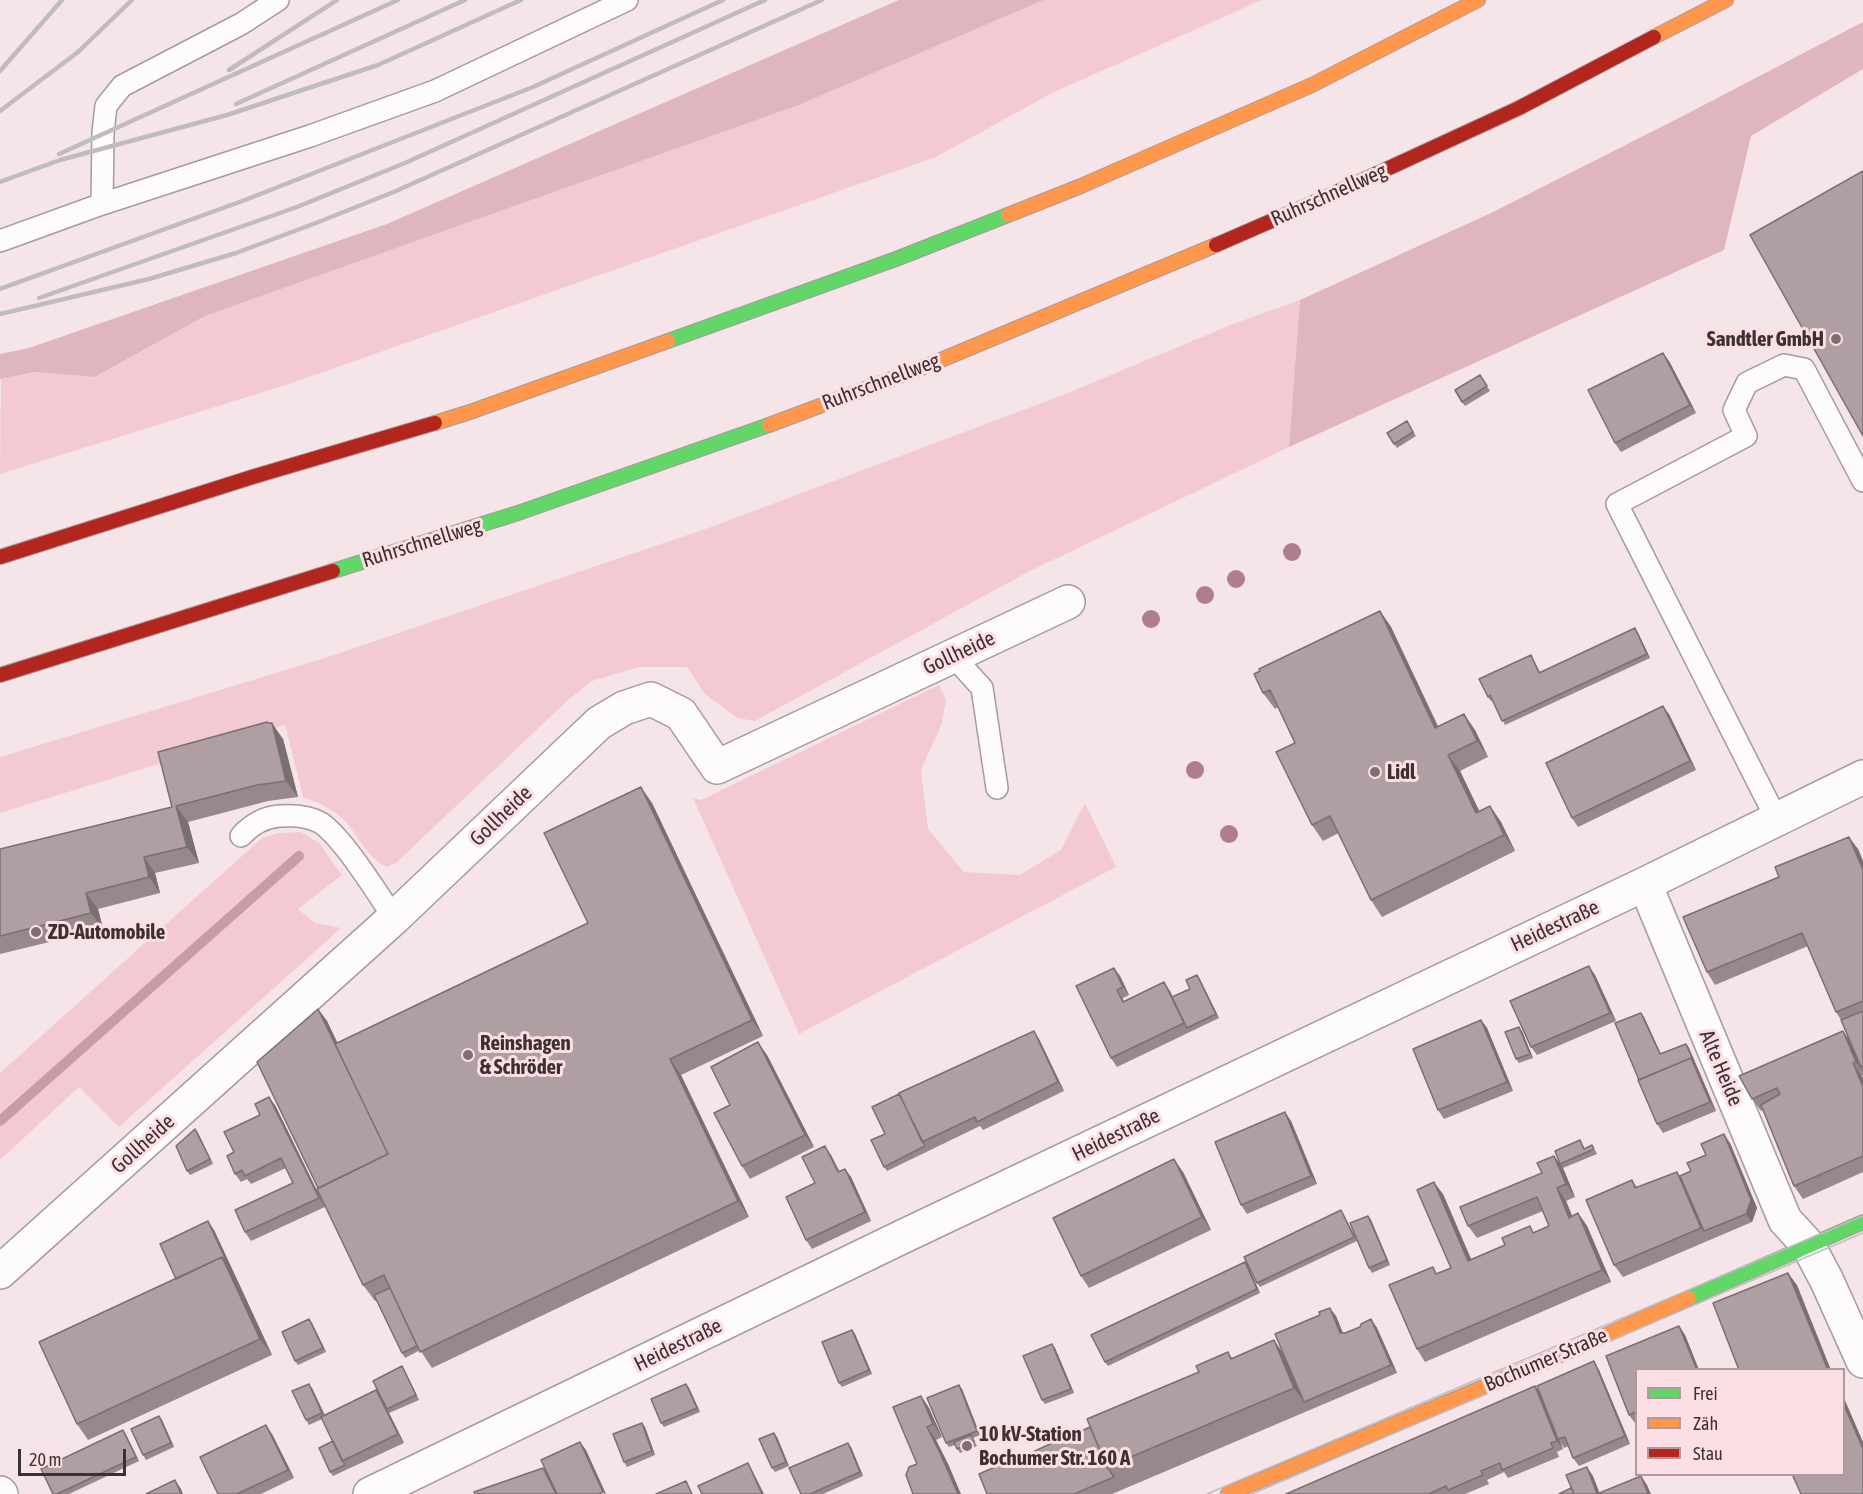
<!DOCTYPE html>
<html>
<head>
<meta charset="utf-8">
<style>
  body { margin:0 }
  #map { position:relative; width:1863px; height:1494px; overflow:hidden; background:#f5e5e8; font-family:"Asap Condensed",sans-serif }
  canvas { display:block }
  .legend { position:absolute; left:1635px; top:1368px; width:210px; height:108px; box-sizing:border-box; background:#fcdee5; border:2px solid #af989e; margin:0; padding:8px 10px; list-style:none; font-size:18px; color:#3c3033 }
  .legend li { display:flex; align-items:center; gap:12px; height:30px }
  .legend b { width:30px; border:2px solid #af989e }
  .scale { position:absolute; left:18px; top:1449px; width:108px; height:27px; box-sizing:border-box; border:3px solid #3c3033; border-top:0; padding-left:8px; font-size:18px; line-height:21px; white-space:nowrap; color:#3c3033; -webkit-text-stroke:4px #fcdee5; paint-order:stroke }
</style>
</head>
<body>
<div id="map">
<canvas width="1863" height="1494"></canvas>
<ul class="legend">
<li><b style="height:8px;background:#63d668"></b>Frei</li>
<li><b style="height:8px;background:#ff974d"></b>Zäh</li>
<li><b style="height:8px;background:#b3261e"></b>Stau</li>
</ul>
<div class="scale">20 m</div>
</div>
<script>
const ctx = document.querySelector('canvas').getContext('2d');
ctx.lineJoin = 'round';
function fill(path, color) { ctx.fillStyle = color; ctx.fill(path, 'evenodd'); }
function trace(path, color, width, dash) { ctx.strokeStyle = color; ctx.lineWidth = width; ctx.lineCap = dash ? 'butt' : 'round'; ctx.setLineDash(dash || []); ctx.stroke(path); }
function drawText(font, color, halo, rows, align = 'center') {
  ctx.font = font + ' "Asap Condensed",sans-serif'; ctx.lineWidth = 6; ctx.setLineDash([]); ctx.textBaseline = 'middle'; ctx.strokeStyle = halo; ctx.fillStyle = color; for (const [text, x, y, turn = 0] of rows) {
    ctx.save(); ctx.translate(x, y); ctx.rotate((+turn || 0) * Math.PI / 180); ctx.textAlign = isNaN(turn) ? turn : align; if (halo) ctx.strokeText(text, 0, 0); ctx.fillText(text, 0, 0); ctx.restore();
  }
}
const green = new Path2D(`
  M1044,0H1262L1052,93L936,157L289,384L0,474L1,378L34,372L96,377L205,316L799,105Z
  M1300,300L1289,447L1026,573L755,721L737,718L705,694L687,667H639L592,681L567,701L396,863L387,867C367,858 361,840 347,823C335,810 320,803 303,797L285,725L0,813V757L325,658L711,527L1058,397L1233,324Z
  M939,685L946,700L942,723L921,770L928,829L964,872L1020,875L1061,850L1085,803L1116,867L799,1034L693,798L701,800Z
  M301,832L319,843L342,875L298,909L315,923L341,928L119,1127L79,1087L0,1160V1073L262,838L279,833Z`);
const forest = new Path2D(`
  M899,0H1044L799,105L205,316L95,377L34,372L0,379V354L29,348L387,224Z
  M1863,22V69L1751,136L1724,250L1289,447L1300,300L1491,213L1677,119Z`);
const stream = new Path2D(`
  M0,1121L299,856`);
const lane = new Path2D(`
  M102,204L103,133L106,106L122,86L241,24L278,0
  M0,241L102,204L310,136L435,91L627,0
  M953,656L982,688L997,788
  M1777,820L1617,504L1746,436L1734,410L1747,383L1784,365L1804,369L1863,481
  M241,836C252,824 264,817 280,816C294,815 309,816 321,823C344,839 377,893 394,918`);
const street = new Path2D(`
  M1645,884L1785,1220L1808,1245L1827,1281L1863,1361
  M0,1272L394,918L599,723L624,708L651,699L681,714L717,767L1068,602
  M0,1493L1,1494
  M370,1494L904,1236L1645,884L1863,777`);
const fast = new Path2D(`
  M668,341L896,259L1008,215
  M333,571L518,513L769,425
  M1689,1298L1863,1222`);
const slow = new Path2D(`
  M1654,37L1726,0
  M1008,215L1081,186L1312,85L1478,0
  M435,423L470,412L668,341
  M769,425L929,365L1216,245
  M1228,1494L1577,1348L1689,1298`);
const jam = new Path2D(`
  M1216,245L1324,198L1519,108L1654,37
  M0,557L252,477L435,423
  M0,675L333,571`);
const tram = new Path2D(`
  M1207,1494L1863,1216
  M1252,1494L1863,1233`);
const rail = new Path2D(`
  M229,70L337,0
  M0,71L62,0
  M236,104L465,0
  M0,111L78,52L132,0
  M59,154L398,0
  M0,182L60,160L227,115L378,65L521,0
  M0,289L245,200L533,87L723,0
  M39,298L297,207L405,163L765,0
  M0,314L149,279L236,253L316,223L396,191L822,0`);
const trees = [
  [1292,552],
  [1236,579],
  [1205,595],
  [1151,619],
  [1195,770],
  [1229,834]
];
const wall = new Path2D(`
  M1669,361L1696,413L1621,452L1615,443Z
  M1480,375L1490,391L1465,406L1462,402Z
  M1407,421L1416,436L1397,448L1387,433Z
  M1380,611L1391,627L1438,726L1475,730L1488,757L1460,771L1479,811L1490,806L1501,822L1515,851L1382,917L1371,900L1339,833L1323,841L1312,825L1295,743L1278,707L1275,709L1263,693Z
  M1638,633L1650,658L1505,725L1493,700L1491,701L1488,697L1531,655L1540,672Z
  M1669,714L1696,770L1578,827L1572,818Z
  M268,723L283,739L298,797L268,801L188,822L199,863L155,873L160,893L98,909L103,929L0,954V850L172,807Z
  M652,803L763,1036L681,1075L749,1217L432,1368L420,1350L405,1358L402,1353L377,1300L375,1301L363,1285L318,1009L327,1021L337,1043L588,923Z
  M1858,849L1863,861V1075L1862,1076L1863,1078V1172L1803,1199L1794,1186L1763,1110L1761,1111L1752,1099L1849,1039L1841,1020L1836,1012L1808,946L1715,985L1707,972Z
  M1197,975L1219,1018L1117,1067L1111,1058L1076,986L1120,976L1129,995L1123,998L1124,1002L1170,991L1173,997L1190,989Z
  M1595,975L1616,1021L1537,1055L1531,1047Z
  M1641,1013L1644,1017L1661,1054L1686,1044L1689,1048L1716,1111L1663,1133L1657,1124Z
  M1481,1020L1487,1028L1513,1091L1444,1119L1438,1110Z
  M1522,1031L1533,1058L1519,1063L1516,1059Z
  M1039,1039L1064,1091L983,1130L980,1126L887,1171L884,1167L885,1134Z
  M767,1055L814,1147L750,1179L742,1166L730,1105Z
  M275,1105L325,1207L251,1241L245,1232L293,1183L286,1168L251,1184L247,1179L241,1182L235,1174L234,1152L260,1115Z
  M1291,1121L1317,1184L1247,1214L1241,1205Z
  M198,1133L213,1164L190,1175L187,1171Z
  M1730,1143L1757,1208L1752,1222L1623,1277L1614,1265L1632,1180L1637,1187L1677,1172L1680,1176L1691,1171L1706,1155Z
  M1583,1145L1584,1149L1595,1150L1597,1154L1563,1168L1575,1197L1566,1201L1572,1216L1578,1213L1587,1226L1611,1282L1425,1362L1417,1349L1438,1273L1451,1268L1443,1194L1471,1259L1549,1226L1543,1211L1477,1238L1468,1226L1542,1173L1554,1156L1560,1164Z
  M831,1155L839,1171L845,1169L851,1177L871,1221L812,1249L806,1240L815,1183Z
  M1183,1172L1211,1230L1089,1288L1081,1276Z
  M1344,1215L1356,1238L1368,1216L1371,1220L1390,1265L1372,1273L1369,1268L1357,1241L1260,1287L1257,1283Z
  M214,1230L272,1355L88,1440L77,1424L176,1279Z
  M1248,1266L1260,1293L1108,1366L1105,1362Z
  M1336,1316L1343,1333H1345L1360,1327L1371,1319L1377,1328L1397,1373L1112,1494H987L995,1467L1021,1454L1022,1456L1090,1427L1199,1372L1228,1352L1232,1358L1284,1354Z
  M312,1323L326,1352L298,1365L295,1361Z
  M1679,1326L1685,1335L1699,1370H1636V1423H1635L1629,1415L1606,1356Z
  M852,1330L855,1334L872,1374L842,1387L839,1383Z
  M1052,1344L1055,1348L1074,1393L1045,1404L1042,1400Z
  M402,1366L419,1400L389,1413L404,1443L333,1476L330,1472L333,1441L322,1419L309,1425L306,1420L312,1388L325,1415L380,1395Z
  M1599,1370L1630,1444L1579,1466L1573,1458L1569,1446L1564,1448L1560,1441L1563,1449L1557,1452L1559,1457L1508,1478L1504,1472L1487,1480L1489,1484L1465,1494H1286L1535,1386L1539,1392Z
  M686,1384L689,1388L700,1412L664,1427L661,1423Z
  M962,1389L980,1435L973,1438L977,1446L960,1453L955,1445L949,1447L946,1443Z
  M921,1396L929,1408L942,1437L936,1440L949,1466L917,1464Z
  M159,1416L162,1420L174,1447L146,1460L143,1455Z
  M645,1427L655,1455L627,1467L624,1462Z
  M272,1434L294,1478L261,1494H218Z
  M126,1435L139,1461L69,1494H53Z
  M777,1437L789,1466L775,1472L772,1468Z
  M851,1447L863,1476L823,1494H801Z`);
const shadedWall = new Path2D(`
  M1663,353L1669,361L1696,413L1690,405Z
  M1380,611L1391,627L1446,744L1435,728Z
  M1635,628L1638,633L1650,658L1647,654Z
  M1663,706L1669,714L1696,770L1690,761Z
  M1464,714L1475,730L1488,757L1477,741Z
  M267,722L274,732L272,723L283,739L298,797L286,781Z
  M1448,755L1460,771L1488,829L1476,813Z
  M641,787L652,803L763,1036L752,1020Z
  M176,806L188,822L199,863L187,847Z
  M1490,806L1501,822L1515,851L1504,835Z
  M1849,837L1858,849L1863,861V870Z
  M144,857L155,873L160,893L149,877Z
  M86,893L98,909L103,929L91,913Z
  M1589,966L1595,975L1616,1021L1610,1013Z
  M1114,968L1120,976L1129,995L1123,987Z
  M1197,975L1200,979L1219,1018L1216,1014Z
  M1164,982L1170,991L1187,1027V1028L1184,1023Z
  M318,1009L327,1021L399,1170L390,1158Z
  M1641,1013L1644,1017L1663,1059L1660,1054Z
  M1481,1020L1487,1028L1513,1091L1507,1082Z
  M1519,1027L1522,1031L1533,1058L1530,1054Z
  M1034,1031L1039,1039L1064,1091L1058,1082Z
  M1843,1031L1852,1043L1863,1072L1856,1062Z
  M758,1042L767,1055L814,1147L805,1135Z
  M1686,1044L1689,1048L1716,1111L1710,1102Z
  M670,1059L681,1075L749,1217L738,1201Z
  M1853,1063L1863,1078V1087Z
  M269,1097L275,1105L325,1207L319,1198Z
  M1285,1112L1291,1121L1317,1184L1311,1176Z
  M195,1129L198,1133L213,1164L210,1159Z
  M1724,1134L1730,1143L1757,1208L1752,1222L1746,1214Z
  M825,1146L831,1155L844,1181L838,1172Z
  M1554,1156L1563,1168L1575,1197L1566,1184Z
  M1174,1159L1183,1172L1211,1230L1202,1217Z
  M845,1169L851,1177L871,1221L865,1212Z
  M1434,1182L1443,1194L1477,1273L1468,1261Z
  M1557,1188L1566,1201L1578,1230L1569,1218Z
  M1578,1213L1587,1226L1611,1282L1602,1270Z
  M1368,1216L1371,1220L1390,1265L1387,1260Z
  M208,1221L214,1230L272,1355L260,1339L222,1257Z
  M1245,1262L1248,1266L1260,1293L1257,1289Z
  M1788,1273L1797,1285L1831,1370H1828Z
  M1330,1308L1336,1316L1346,1341L1340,1333Z
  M309,1319L312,1323L326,1352L323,1348Z
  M1371,1319L1377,1328L1397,1373L1391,1365Z
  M1679,1326L1685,1335L1699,1370H1697Z
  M852,1330L855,1334L872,1374L869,1370Z
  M1274,1340L1290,1363L1304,1402L1294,1388Z
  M1052,1344L1055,1348L1074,1393L1071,1389Z
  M1594,1361L1599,1370L1630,1444L1625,1436Z
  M402,1366L405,1371L419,1400L416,1395Z
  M309,1384L312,1388L325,1417L322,1413Z
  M686,1384L689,1388L700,1412L697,1408Z
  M959,1385L962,1389L980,1435L977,1431Z
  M1535,1386L1541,1394L1563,1449L1557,1441Z
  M376,1390L382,1399L404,1443L398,1434Z
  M921,1396L929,1408L942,1437L933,1424Z
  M1844,1398L1863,1442V1449L1844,1405Z
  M159,1416L162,1420L174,1447L171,1443Z
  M642,1423L645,1427L655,1455L652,1451Z
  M266,1425L272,1434L294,1478L288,1470Z
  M927,1427L936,1440L949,1466L961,1494H958Z
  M123,1430L126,1435L139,1461L136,1457Z
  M774,1433L777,1437L789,1466L786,1462Z
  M580,1442L586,1450L606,1494H605L603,1492Z
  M848,1443L851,1447L863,1476L860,1472Z
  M748,1463L753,1472L764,1494H762Z
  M1587,1467L1593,1476L1600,1494H1597Z
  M1641,1476L1647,1485L1651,1494H1648Z
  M175,1480L181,1489L183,1494H181Z`);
const building = new Path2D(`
  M1863,171V436L1750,235Z
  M1663,353L1690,405L1615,443L1588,390Z
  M1480,375L1487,386L1462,402L1455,390Z
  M1407,421L1413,432L1394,444L1387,433Z
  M1380,611L1435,728L1464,714L1477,741L1448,755L1476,813L1490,806L1504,835L1371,900L1330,816L1312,825L1276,752L1295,743L1270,690L1263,693L1254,674L1260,671L1259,669Z
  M1635,628L1647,654L1502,721L1490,695L1488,697L1479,679L1531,655L1539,673Z
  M1663,706L1690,761L1572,818L1546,763Z
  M267,722L268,723H272L286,781L257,785L176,806L187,847L144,857L149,877L86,893L91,913L0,936V849L172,807L158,752Z
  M641,787L752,1020L670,1059L738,1201L420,1352L384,1275L363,1285L317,1189L388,1154L335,1044L588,923L544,833Z
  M1849,837L1863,870V1001L1836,1012L1802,933L1707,972L1683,917L1779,877L1775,867Z
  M1589,966L1610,1013L1531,1047L1510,1001Z
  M1114,968L1123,987L1117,990L1123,1002L1164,982L1184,1023L1111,1058L1076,986Z
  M1197,975L1216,1014L1187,1028L1172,997L1190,989L1186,980Z
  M318,1009L388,1154L318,1188L257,1062Z
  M1863,1011V1066L1861,1067L1841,1020Z
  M1641,1013L1660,1054L1686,1044L1694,1062L1691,1058L1639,1080L1615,1023Z
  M1481,1020L1507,1082L1438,1110L1413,1049Z
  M1519,1027L1530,1054L1516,1059L1505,1032Z
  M1034,1031L1058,1082L977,1122L975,1117L922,1142L899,1093Z
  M1843,1031L1856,1062L1853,1063L1863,1087V1156L1794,1186L1761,1105L1780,1094L1777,1088L1752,1099L1739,1076Z
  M758,1042L805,1135L742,1166L714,1113L730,1105L711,1067Z
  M1691,1058L1710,1102L1657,1124L1638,1080Z
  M899,1094L925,1146L884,1167L871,1140L885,1134L872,1107Z
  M269,1097L319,1198L245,1232L235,1210L293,1183L281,1158L245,1176L242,1170L235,1174L227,1156L234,1152L224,1132L260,1115L255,1104Z
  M1285,1112L1311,1176L1241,1205L1215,1142Z
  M195,1129L210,1159L187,1171L176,1146Z
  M1724,1134L1751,1200L1746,1214L1704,1231L1680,1176L1691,1171L1687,1163L1706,1155L1701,1144Z
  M1580,1140L1584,1149L1592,1145L1594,1149L1560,1164L1555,1151Z
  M825,1146L838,1172L845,1169L865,1212L806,1240L786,1197L815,1183L802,1157Z
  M1554,1156L1566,1184L1557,1188L1569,1218L1578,1213L1602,1270L1417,1349L1389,1285L1433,1267L1436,1274L1451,1268L1417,1190L1434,1182L1468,1261L1505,1245L1502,1238L1530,1226L1533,1233L1549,1226L1537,1197L1468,1226L1460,1207L1542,1173L1537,1163Z
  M1174,1159L1202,1217L1081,1276L1053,1218Z
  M1677,1172L1701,1228L1614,1265L1586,1200L1632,1180L1635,1188Z
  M1341,1210L1354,1237L1257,1283L1244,1257Z
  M1368,1216L1387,1260L1369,1268L1350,1223Z
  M208,1221L228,1265L222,1257L176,1279L160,1244Z
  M222,1257L260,1339L77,1424L39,1342Z
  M1245,1262L1257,1289L1105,1362L1091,1335Z
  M1788,1273L1828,1370H1739L1713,1303Z
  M390,1288L417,1346L402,1353L374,1295Z
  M1330,1308L1340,1333H1345L1360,1327L1361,1324L1371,1319L1391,1365L1304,1402L1275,1334L1320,1315L1319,1312Z
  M309,1319L323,1348L295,1361L282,1332Z
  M1679,1326L1697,1370H1636V1412L1629,1415L1606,1356Z
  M852,1330L869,1370L839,1383L822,1342Z
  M1274,1340L1294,1388L1107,1467L1087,1419L1199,1372L1196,1366L1228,1352L1231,1359Z
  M1052,1344L1071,1389L1042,1400L1023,1356Z
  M1594,1361L1625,1436L1573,1458L1565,1437L1558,1439L1537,1386Z
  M402,1366L416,1395L387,1409L373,1381Z
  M309,1384L322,1413L306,1420L292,1391Z
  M686,1384L697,1408L661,1423L651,1399Z
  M959,1385L977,1431L946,1443L927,1398Z
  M1535,1386L1557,1441L1551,1443L1553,1448L1502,1470L1500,1463L1481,1471L1483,1475L1448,1490L1446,1486L1429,1494H1286Z
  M376,1390L398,1434L342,1461L321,1417Z
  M921,1396L933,1424L927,1427L940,1453L958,1494H913L906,1475L909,1467L917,1464L893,1407Z
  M1844,1405L1863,1449V1494H1801L1792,1474H1844Z
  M159,1416L171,1443L143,1455L131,1429Z
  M642,1423L652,1451L624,1462L613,1434Z
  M266,1425L288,1470L237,1494H218L200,1457Z
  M1090,1427L1107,1467L1114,1477L1074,1494H987L979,1474L995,1467L994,1465L1021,1454L1022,1457L1050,1444L1049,1442L1076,1431L1077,1433Z
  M123,1430L136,1457L57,1494H53L41,1469Z
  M774,1433L786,1462L772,1468L759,1439Z
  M971,1435L974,1441L957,1449L954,1442Z
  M333,1441L345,1465L330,1472L319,1448Z
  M580,1442L603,1492L599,1494H557L541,1460Z
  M848,1443L860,1472L810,1494H801L789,1468Z
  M748,1463L762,1494H702L698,1486Z
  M1587,1467L1597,1494L1641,1476L1648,1494H1574L1566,1475Z
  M543,1468L556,1494H475L474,1492Z
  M175,1480L181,1494H146Z
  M686,1481L692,1494H656Z
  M1571,1488L1574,1494H1559Z`);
const markers = [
  [1836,339,6,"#7d6f72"],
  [1375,772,6,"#7d6f72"],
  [36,932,6,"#7d6f72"],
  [468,1055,6,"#7d6f72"],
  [967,1446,6,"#7d6f72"]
];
const streetNames = [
  ["Ruhrschnellweg",1329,195,-24],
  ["Ruhrschnellweg",881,382,-21],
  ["Ruhrschnellweg",422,543,-17],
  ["Gollheide",959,653,-25],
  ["Gollheide",501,816,-44],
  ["Heidestraße",1555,926,-25],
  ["Alte Heide",1721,1068,67],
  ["Heidestraße",1116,1135,-26],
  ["Gollheide",143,1144,-42],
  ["Heidestraße",678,1345,-26],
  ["Bochumer Straße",1546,1360,-23]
];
const poiNames = [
  ["Sandtler GmbH",1824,339,"right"],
  ["Lidl",1387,772],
  ["ZD-Automobile",48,932],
  ["Reinshagen",480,1043],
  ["& Schröder",480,1067],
  ["10 kV-Station",979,1434],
  ["Bochumer Str. 160 A",979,1458]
];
fill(green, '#f3cad4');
fill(forest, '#dfb5bf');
trace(stream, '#ca9aa6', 10);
trace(lane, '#a69a9d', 24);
trace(street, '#a69a9d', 36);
trace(fast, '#a69a9d', 16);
trace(slow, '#a69a9d', 16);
trace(jam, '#a69a9d', 16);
trace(lane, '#fefbfc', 21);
trace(street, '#fefbfc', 33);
trace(fast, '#63d668', 14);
trace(slow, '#ff974d', 14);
trace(jam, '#b3261e', 14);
trace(tram, '#c0bcbe', 1.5);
trace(rail, '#c0bcbe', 4.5);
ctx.fillStyle = '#ae7e8d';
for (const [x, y] of trees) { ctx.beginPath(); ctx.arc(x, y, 9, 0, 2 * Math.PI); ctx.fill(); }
fill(wall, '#96888b');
fill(shadedWall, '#7a6f71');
fill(building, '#af9ea2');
trace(building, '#7a6f71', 1.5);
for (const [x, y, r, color] of markers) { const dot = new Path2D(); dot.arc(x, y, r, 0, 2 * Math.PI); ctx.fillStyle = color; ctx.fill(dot); trace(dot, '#fcdee5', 2); }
drawText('21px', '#3c3033', '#fcdee5', streetNames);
drawText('bold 21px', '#3c3033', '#fcdee5', poiNames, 'left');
</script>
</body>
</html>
